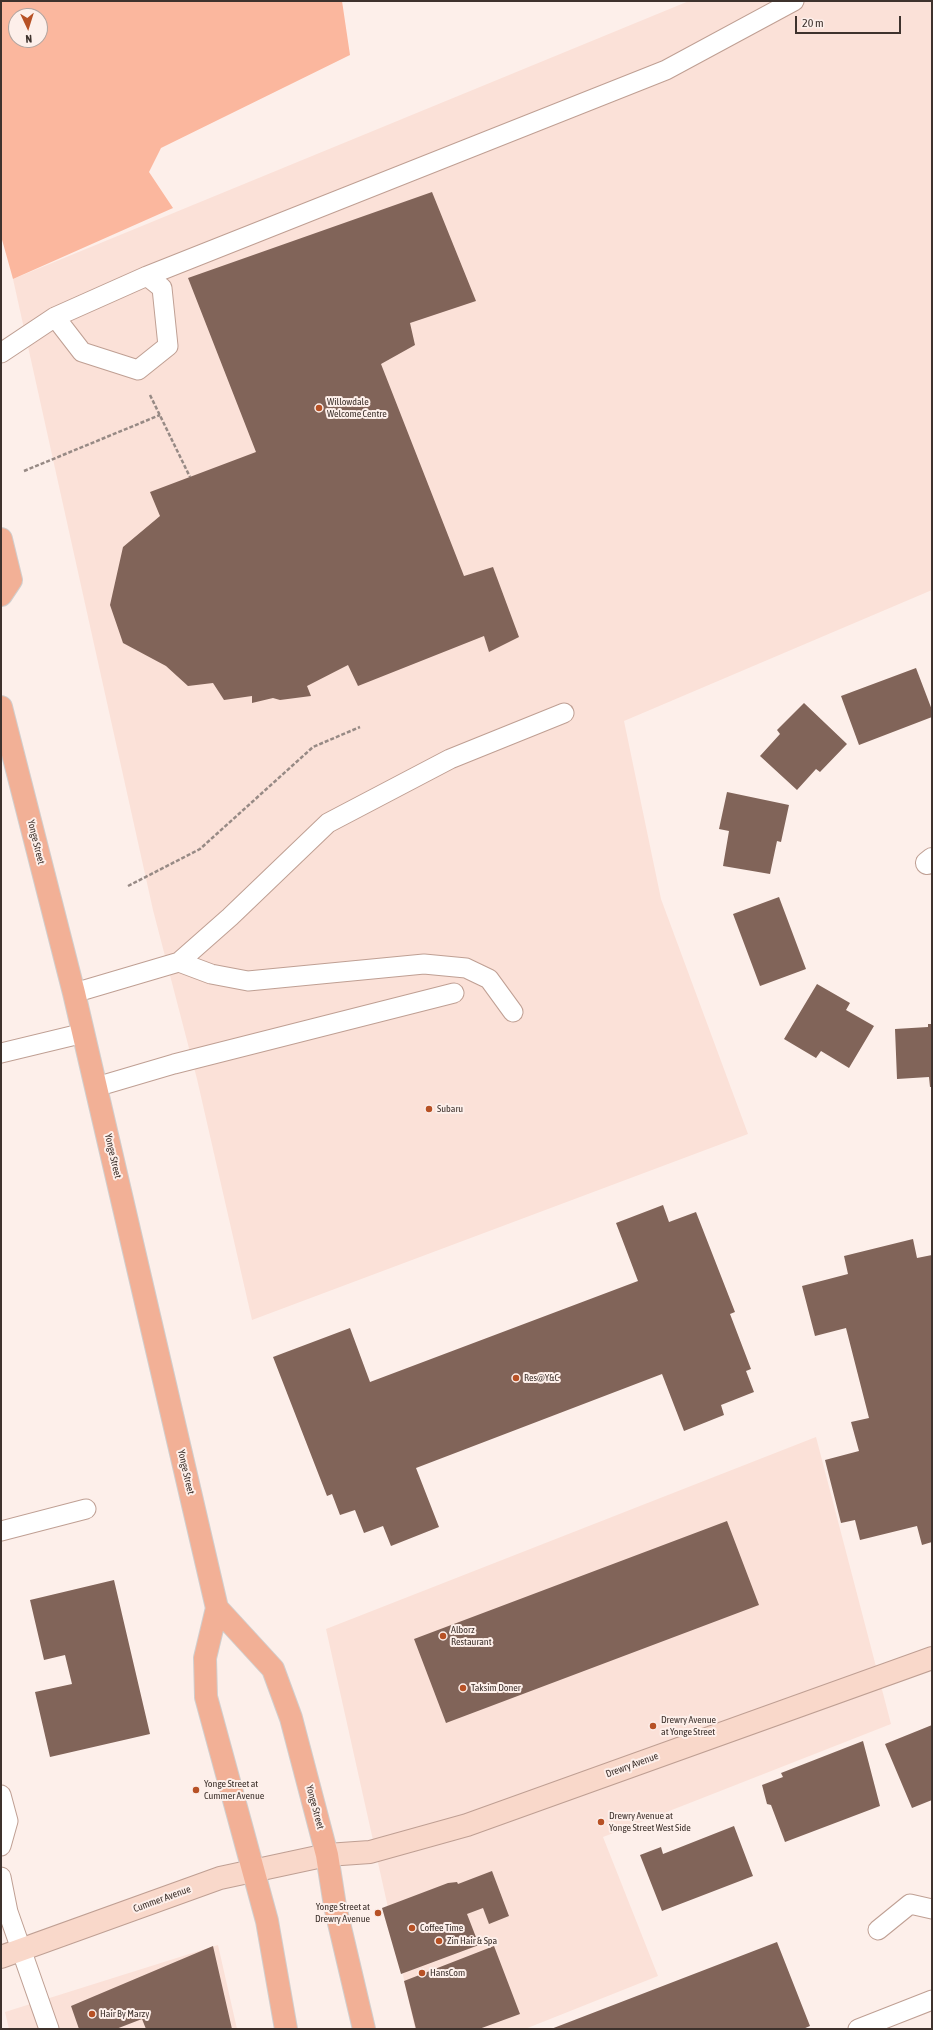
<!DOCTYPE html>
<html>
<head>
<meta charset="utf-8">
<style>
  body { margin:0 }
  #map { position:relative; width:933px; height:2030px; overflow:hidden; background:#fdefea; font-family:"Asap Condensed",sans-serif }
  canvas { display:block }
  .frame { position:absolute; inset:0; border:2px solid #3e322d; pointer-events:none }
  .north { position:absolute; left:8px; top:8px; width:40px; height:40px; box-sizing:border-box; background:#fdefea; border:1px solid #b1a39e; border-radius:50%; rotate:176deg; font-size:11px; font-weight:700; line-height:16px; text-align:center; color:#3e322d }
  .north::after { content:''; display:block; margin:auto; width:14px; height:18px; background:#b75125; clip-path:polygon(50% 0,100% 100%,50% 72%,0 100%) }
  .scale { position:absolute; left:795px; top:16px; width:106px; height:18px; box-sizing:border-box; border:2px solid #3e322d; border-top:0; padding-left:5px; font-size:12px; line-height:14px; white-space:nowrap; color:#3e322d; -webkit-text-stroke:3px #fdefea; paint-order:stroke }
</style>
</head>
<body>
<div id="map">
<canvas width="933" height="2030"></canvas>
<div class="frame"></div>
<div class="north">N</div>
<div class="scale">20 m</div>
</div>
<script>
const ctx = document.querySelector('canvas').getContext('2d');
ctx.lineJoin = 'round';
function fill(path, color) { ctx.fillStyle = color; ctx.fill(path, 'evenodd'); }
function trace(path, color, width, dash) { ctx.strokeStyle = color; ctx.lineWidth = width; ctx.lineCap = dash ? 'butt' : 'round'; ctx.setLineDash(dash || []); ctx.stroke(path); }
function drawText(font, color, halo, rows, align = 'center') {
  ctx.font = font + ' "Asap Condensed",sans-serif'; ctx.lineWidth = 4; ctx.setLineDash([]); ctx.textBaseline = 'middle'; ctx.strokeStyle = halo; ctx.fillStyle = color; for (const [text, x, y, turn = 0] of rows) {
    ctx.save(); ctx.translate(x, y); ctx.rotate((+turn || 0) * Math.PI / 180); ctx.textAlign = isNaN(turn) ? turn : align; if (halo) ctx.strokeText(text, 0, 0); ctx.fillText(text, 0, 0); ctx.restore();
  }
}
const built = new Path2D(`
  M689,1H932V590L624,721L661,899L748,1134L252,1320L197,1079L153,910L13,279Z
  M816,1437L891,1724L603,1837L658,1976L525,2029H415L326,1629Z
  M218,1945L237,2029H9L5,2012Z`);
const green = new Path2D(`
  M1,1H342L350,55L161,148L149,172L173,208L13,279L1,236ZM16,16H40V40H16Z`);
const building = new Path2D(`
  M432,192L476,301L410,323L415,345L381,364L464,576L493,567L519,637L489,652L484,636L358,686L348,665L307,686L311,696L280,700L273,698L252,703V696L224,700L213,683L188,686L166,666L123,643L110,605L123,547L160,516L150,492L256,452L188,278Z
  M916,668L932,710V717L859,745L841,696Z
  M804,703L847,744L820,772L816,769L797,790L760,756L780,734L777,730Z
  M727,792L789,805L781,842L777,841L770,874L723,866L729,831L719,829Z
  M779,897L806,969L760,986L733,914Z
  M817,984L850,1003L846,1010L874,1026L849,1068L821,1051L816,1058L784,1039Z
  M928,1024H932V1087H930L929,1077L897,1079L895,1029L928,1027Z
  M663,1205L669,1222L696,1212L735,1312L730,1314L751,1369L746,1371L754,1392L721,1405L724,1415L684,1431L662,1374L416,1468L439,1527L391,1546L383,1526L364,1533L355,1510L340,1515L332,1494L327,1496L273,1357L350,1328L370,1382L638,1281L616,1223Z
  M913,1239L917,1258L932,1255V1542L922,1545L917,1526L860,1540L855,1520L841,1523L825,1460L859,1451L851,1422L869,1418L846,1328L815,1336L802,1286L848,1274L844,1256Z
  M727,1521L759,1605L446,1723L414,1639Z
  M114,1580L150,1734L50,1757L35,1692L72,1684L65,1655L44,1660L30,1600Z
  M932,1725V1800L912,1808L885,1744Z
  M863,1741L880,1806L785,1842L771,1805L767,1804L762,1785L783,1777L781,1773Z
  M734,1826L753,1876L662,1911L640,1855L661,1847L663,1854Z
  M492,1871L509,1916L489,1924L483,1908L467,1914L479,1945L401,1974L382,1908L448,1883L457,1882L458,1884Z
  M777,1942L810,2026L803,2029H551Z
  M213,1946L232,2029H146L142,2019L116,2029H79L71,2006Z
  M494,1946L520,2014L479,2029H416L404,1981Z`);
const path = new Path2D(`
  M150,395L190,477
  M24,471L160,415
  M128,886L200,849L313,747L360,727`);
const lane = new Path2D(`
  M55,317L82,352L138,370L168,346L162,288L147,276
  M1,353L55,317L147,276L666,70L794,1
  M179,962L230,917L328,823L450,759L564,713
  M74,993L179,962L211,974L248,981L424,964L466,968L489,979L513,1012
  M1,1053L84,1033
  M96,1087L174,1064L454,993
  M1,1531L86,1509
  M1,1795L8,1821L1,1846
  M1,1877L8,1912L49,2029
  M878,1930L910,1904L932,1909
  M858,2029L932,2000`);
const street = new Path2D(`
  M927,863L932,859`);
const secondary = new Path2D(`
  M1,1957L220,1878L327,1855L370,1852L467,1825L932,1658`);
const primary = new Path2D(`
  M1,539L11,580L1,595
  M1,707L74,993L217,1608L205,1658L206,1697L267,1921L286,2029
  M217,1608L273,1669L291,1718L327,1855L335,1906L364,2029`);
const markers = [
  [319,408,4,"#b75125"],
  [429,1109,4,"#b75125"],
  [516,1378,4,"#b75125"],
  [443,1636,4,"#b75125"],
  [463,1688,4,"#b75125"],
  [653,1726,4,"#b75125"],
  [196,1790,4,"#b75125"],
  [601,1822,4,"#b75125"],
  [378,1913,4,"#b75125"],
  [412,1928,4,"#b75125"],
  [439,1941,4,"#b75125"],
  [422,1973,4,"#b75125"],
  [92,2014,4,"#b75125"]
];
const poiNames = [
  ["Willowdale",327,402],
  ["Welcome Centre",327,414],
  ["Subaru",437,1109],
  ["Res@Y&C",524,1378],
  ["Alborz",451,1630],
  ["Restaurant",451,1642],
  ["Taksim Doner",471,1688],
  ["Drewry Avenue",661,1720],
  ["at Yonge Street",661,1732],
  ["Yonge Street at",204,1784],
  ["Cummer Avenue",204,1796],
  ["Drewry Avenue at",609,1816],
  ["Yonge Street West Side",609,1828],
  ["Yonge Street at",370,1907,"right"],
  ["Drewry Avenue",370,1919,"right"],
  ["Coffee Time",420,1928],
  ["Zin Hair & Spa",447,1941],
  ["HansCom",430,1973],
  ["Hair By Marzy",100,2014]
];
const streetNames = [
  ["Yonge Street",36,842,76],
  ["Yonge Street",113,1156,77],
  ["Yonge Street",186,1472,77],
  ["Drewry Avenue",632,1765,-20],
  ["Yonge Street",315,1807,75],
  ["Cummer Avenue",162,1899,-20]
];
fill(built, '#fbe1d8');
fill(green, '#fbb79e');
fill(building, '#816459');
trace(lane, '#bf9f93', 21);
trace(street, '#bf9f93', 24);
trace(secondary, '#bf9f93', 24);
trace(primary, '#d1cecd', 24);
trace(path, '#978a85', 2.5, [4, 2]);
trace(lane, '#fff', 19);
trace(street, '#fff', 22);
trace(secondary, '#f9d8ca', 22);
trace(primary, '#f2b096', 22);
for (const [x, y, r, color] of markers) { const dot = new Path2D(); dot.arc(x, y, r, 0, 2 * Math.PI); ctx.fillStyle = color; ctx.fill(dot); trace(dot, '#fdefea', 1.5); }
drawText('10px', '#3e322d', '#fdefea', poiNames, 'left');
drawText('10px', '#3e322d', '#fdefea', streetNames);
</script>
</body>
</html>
